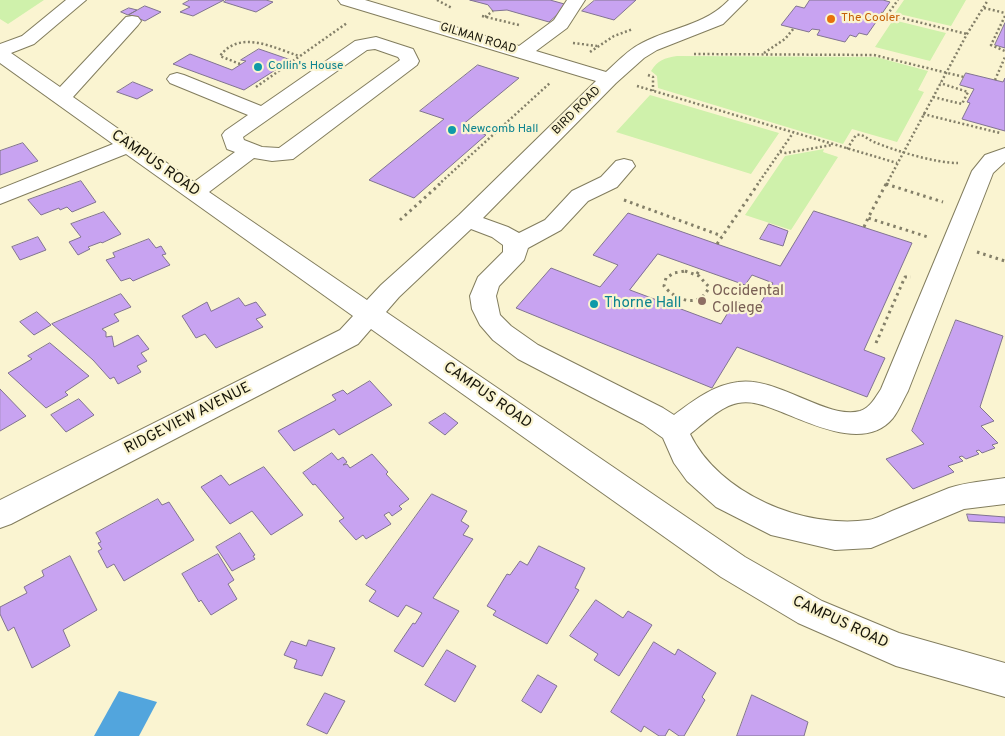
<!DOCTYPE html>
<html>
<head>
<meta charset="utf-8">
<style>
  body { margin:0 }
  canvas { display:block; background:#faf4d1 }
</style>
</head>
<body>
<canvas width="1005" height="736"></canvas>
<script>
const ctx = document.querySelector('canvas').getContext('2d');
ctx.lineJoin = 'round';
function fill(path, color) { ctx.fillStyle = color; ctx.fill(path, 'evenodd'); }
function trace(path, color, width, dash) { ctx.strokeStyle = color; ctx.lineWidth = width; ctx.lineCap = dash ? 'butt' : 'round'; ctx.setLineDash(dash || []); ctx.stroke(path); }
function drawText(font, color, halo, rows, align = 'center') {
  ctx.font = font + ' Overpass,sans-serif'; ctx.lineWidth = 4.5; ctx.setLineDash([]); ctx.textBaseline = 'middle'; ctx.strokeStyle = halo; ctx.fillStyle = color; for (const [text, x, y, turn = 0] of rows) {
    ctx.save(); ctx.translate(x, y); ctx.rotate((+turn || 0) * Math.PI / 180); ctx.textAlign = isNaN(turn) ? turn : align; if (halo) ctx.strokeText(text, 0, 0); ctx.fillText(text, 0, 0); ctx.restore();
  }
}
const green = new Path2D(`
  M0,0H44L8,24L0,19Z
  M904,0H966L951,26L895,13Z
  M893,20L946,33L930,61L875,47Z
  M677,56L876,57L928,71L918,90L924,92L897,142L852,129L843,144L658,88L657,76L651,71C658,60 664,58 677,56Z
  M650,95L779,133L751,174L616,132Z
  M824,149L823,152L838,157L791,230L745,215L785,156Z`);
const water = new Path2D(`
  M119,691L157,702L139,736H94Z`);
const building = new Path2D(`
  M190,0H224L193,16L180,12L190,7L183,4Z
  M227,0H266L273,2L256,12L224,2Z
  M470,0H550L568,5L549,22L507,10L493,11L488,5Z
  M595,0H636L614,20L582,11Z
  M810,0H883L890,2L867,35L859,33L856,37L850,35L845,42L817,35L820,30L812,29L809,32L781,25L796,6L804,8Z
  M145,6L161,12L145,21L129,15Z
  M129,8L137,10L128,15L121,12Z
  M1005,23V48L995,45Z
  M259,49L291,60L244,90L173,64L190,54L232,70L246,61L241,60Z
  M478,65L519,78L461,126L486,135L414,198L369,180L444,119L420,111Z
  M966,73L1003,82L1005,78V131L962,119L970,103L967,102L974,89L960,85Z
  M133,82L153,90L137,99L117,92Z
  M23,143L38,161L0,175V151Z
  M81,181L96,202L72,212L67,207L60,210L59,208L41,215L28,200Z
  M814,211L912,243L864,350L885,358L867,397L737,347L712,388L516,308L551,268L600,287L618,265L593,255L628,213L780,266ZM658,254L745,285L752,275L773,283L757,309L735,301L721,324L630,290Z
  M104,212L121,234L102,243L101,242L88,247L90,249L78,255L69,242L81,237L71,224Z
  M769,224L788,231L783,246L760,239Z
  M38,237L46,250L20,260L12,247Z
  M149,239L156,248L161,246L166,254L162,255L170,265L133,281L130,278L121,281L106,260L115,257L113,253Z
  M121,294L131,307L114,314L119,321L102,329L106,332V337L112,336L114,347L138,335L149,349L141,353L147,361L137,366L141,372L118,384L114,377L110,379L93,360L52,324Z
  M239,298L245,306L256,302L266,315L256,319L263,327L216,348L205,334L196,338L182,316L207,302L211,311Z
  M37,312L51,325L34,335L20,322Z
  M956,320L1003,336L980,407L994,421L981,426L998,443L992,445L995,448L982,453L979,450L976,451L979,454L966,459L962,456L959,457L963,461L948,466L954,472L913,489L886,459L924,444L912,431Z
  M50,343L89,376L65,392L68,395L46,408L8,373L32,359L28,356Z
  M370,381L392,405L339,435L334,429L294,451L278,431L336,400L332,395L343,390L347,394Z
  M0,389L26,416L0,431Z
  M79,399L94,415L66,432L51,415Z
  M445,413L458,423L445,435L429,423Z
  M332,453L338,460L343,457L347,462L343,465L347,464L350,468L372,454L388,472L386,474L409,499L399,506L402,509L392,516L389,512L384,515L391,524L366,539L363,535L356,540L339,521L344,518L315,484L313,485L303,473Z
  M264,467L303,515L271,535L252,511L230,524L201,487L221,475L229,485Z
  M432,494L467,511L461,521L469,526L463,535L473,539L433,598L459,611L423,667L394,651L413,623L415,624L422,613L406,605L398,617L369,601L376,591L366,585Z
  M158,499L162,505L169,502L194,540L124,581L114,564L107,568L98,551L102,549L98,543L101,542L96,533Z
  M967,514L1005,517V523L969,521Z
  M240,533L255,555L253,556L255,559L232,571L216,547Z
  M539,546L585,568L575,588L579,590L547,644L493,615L496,611L487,606L507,574L510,575L520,561L527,565Z
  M218,554L234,580L228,584L237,599L211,615L201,600L199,602L182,574Z
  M70,556L97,610L63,630L70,646L32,668L14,627L8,631L0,614V607L27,593L24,587L44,576L42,571Z
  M596,600L623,618L628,611L652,625L619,676L594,660L598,654L570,636Z
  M309,640L335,648L322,676L294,668L297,660L284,655L291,641L306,646Z
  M654,642L675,655L678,649L716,673L702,697L705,700L684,736H679L669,729L665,736H659L644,726L641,732L611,712Z
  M447,650L476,666L455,702L425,685Z
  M538,675L557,686L541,713L522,701Z
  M325,693L345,701L327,734L307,725Z
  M752,695L808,722L804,736H737Z`);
const pathFar1 = new Path2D(`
  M437,0L452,8
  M984,8L1005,13
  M881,13L967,34
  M887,15L898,0
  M482,16L519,25
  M1005,16L991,45L1005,51
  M485,17L493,11
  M573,43L597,46
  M590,52L614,36L633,29
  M764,53L785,39L794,28
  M694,54L874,55L964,77
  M240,64L220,56C240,29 274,48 299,56
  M648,75L653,77V91
  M995,80L1005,57
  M637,86L897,163
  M256,87L347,23
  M933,97L962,104L968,92L940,83
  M923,114L1000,133
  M847,149L856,135C864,134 867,139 874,142C896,151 935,163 958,163
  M780,152L786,153L832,145
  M886,184L889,185
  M438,185L551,82
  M757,185L793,133
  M886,185L967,34L988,0`);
const path = new Path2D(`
  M886,184L943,202
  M886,184L868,218L928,237
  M624,200L722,236
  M400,220L440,184
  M864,227L868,218
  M717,244L758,184
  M977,252L1005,261
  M685,271L699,276L709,287C700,309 676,301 664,286L666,278L674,273Z
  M697,274L700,269
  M675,307L679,299
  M876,343L905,277H911`);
const minor = new Path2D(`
  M66,0H86L34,44L11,53L60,87L126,17L132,16L138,17L141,21L138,25L73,97L194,182L235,152L227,149L222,135L225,131L248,115L170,83L167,79L170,75L177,73L184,75L261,106L355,41L376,37L413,49L419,61L417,65L293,159L272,161L254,158L209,192L367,300L381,285L459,215L596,81L341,4L338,0H365L519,46L554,20L567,0H585L567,28L536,51L606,72C617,62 628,50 642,43C672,27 704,26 729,0H747L723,24L657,50L644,58L616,83L483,218L508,227L519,233L545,220L572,191L601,177L616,161L624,159L632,161L635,166L617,187L588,201L561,230L528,248L524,260L499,286L496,296L500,315L511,326L538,345L663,408L674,415C693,401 713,385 738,382C777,376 827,420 860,411C870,408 875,398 881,389L972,171L985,155L1005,148V162L993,173L908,391C903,400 899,410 893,418C865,452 810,423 779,411C766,406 752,400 738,403C721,406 703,424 690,434C719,494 804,529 868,520C876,519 885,514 892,511C911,503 930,496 949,488C967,482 986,481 1005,478V504L964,509L871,548L835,550L771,535L716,507L687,481L674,463L663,438L643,424L518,359L493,340L480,325L472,309L470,296L478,277L503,252V245L492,237L471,229L399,297L386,312L745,557L822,601L899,633L1005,663V697L896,666L798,623L721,577L371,329L358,344L11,524L0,528V500L340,330L353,316L126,154L0,204V189L113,144L0,63V44L22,36ZM375,49L398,57L400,60L279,148L262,147L244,140L243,137L367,50Z`);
const markers = [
  [831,19,5,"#e8710a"],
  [258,67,5,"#0f9aa8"],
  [452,130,5,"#0f9aa8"],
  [702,301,5,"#8d6e63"],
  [594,304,5,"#0f9aa8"]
];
const farFoodnames = [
  ["The Cooler",841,19]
];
const farStreetnames = [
  ["GILMAN ROAD",478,39,17],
  ["BIRD ROAD",577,111,-45]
];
const farCulturenames = [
  ["Collin's House",268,67],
  ["Newcomb Hall",462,130]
];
const streetNames = [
  ["CAMPUS ROAD",155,164,35],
  ["CAMPUS ROAD",487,396,35],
  ["RIDGEVIEW AVENUE",188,419,-27],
  ["CAMPUS ROAD",840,623,25]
];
const educationNames = [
  ["Occidental",712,292],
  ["College",712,309]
];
const cultureNames = [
  ["Thorne Hall",604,304]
];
fill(green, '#cff1ab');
fill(water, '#52a5dd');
fill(building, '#c8a3f1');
trace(building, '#817490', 1);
trace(minor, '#827d5e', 2);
trace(pathFar1, '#837f68', 2.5, [2, 2.5]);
trace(path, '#837f68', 3, [2.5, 4]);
fill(minor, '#fff');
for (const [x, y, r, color] of markers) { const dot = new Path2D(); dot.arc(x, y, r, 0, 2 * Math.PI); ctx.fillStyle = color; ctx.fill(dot); trace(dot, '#faf4d1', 2); }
drawText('12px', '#c56008', '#faf4d1', farFoodnames, 'left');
drawText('12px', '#171509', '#faf4d1', farStreetnames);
drawText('12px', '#0d838f', '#faf4d1', farCulturenames, 'left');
drawText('15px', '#171509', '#faf4d1', streetNames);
drawText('15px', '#785e54', '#faf4d1', educationNames, 'left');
drawText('15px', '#0d838f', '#faf4d1', cultureNames, 'left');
</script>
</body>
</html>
